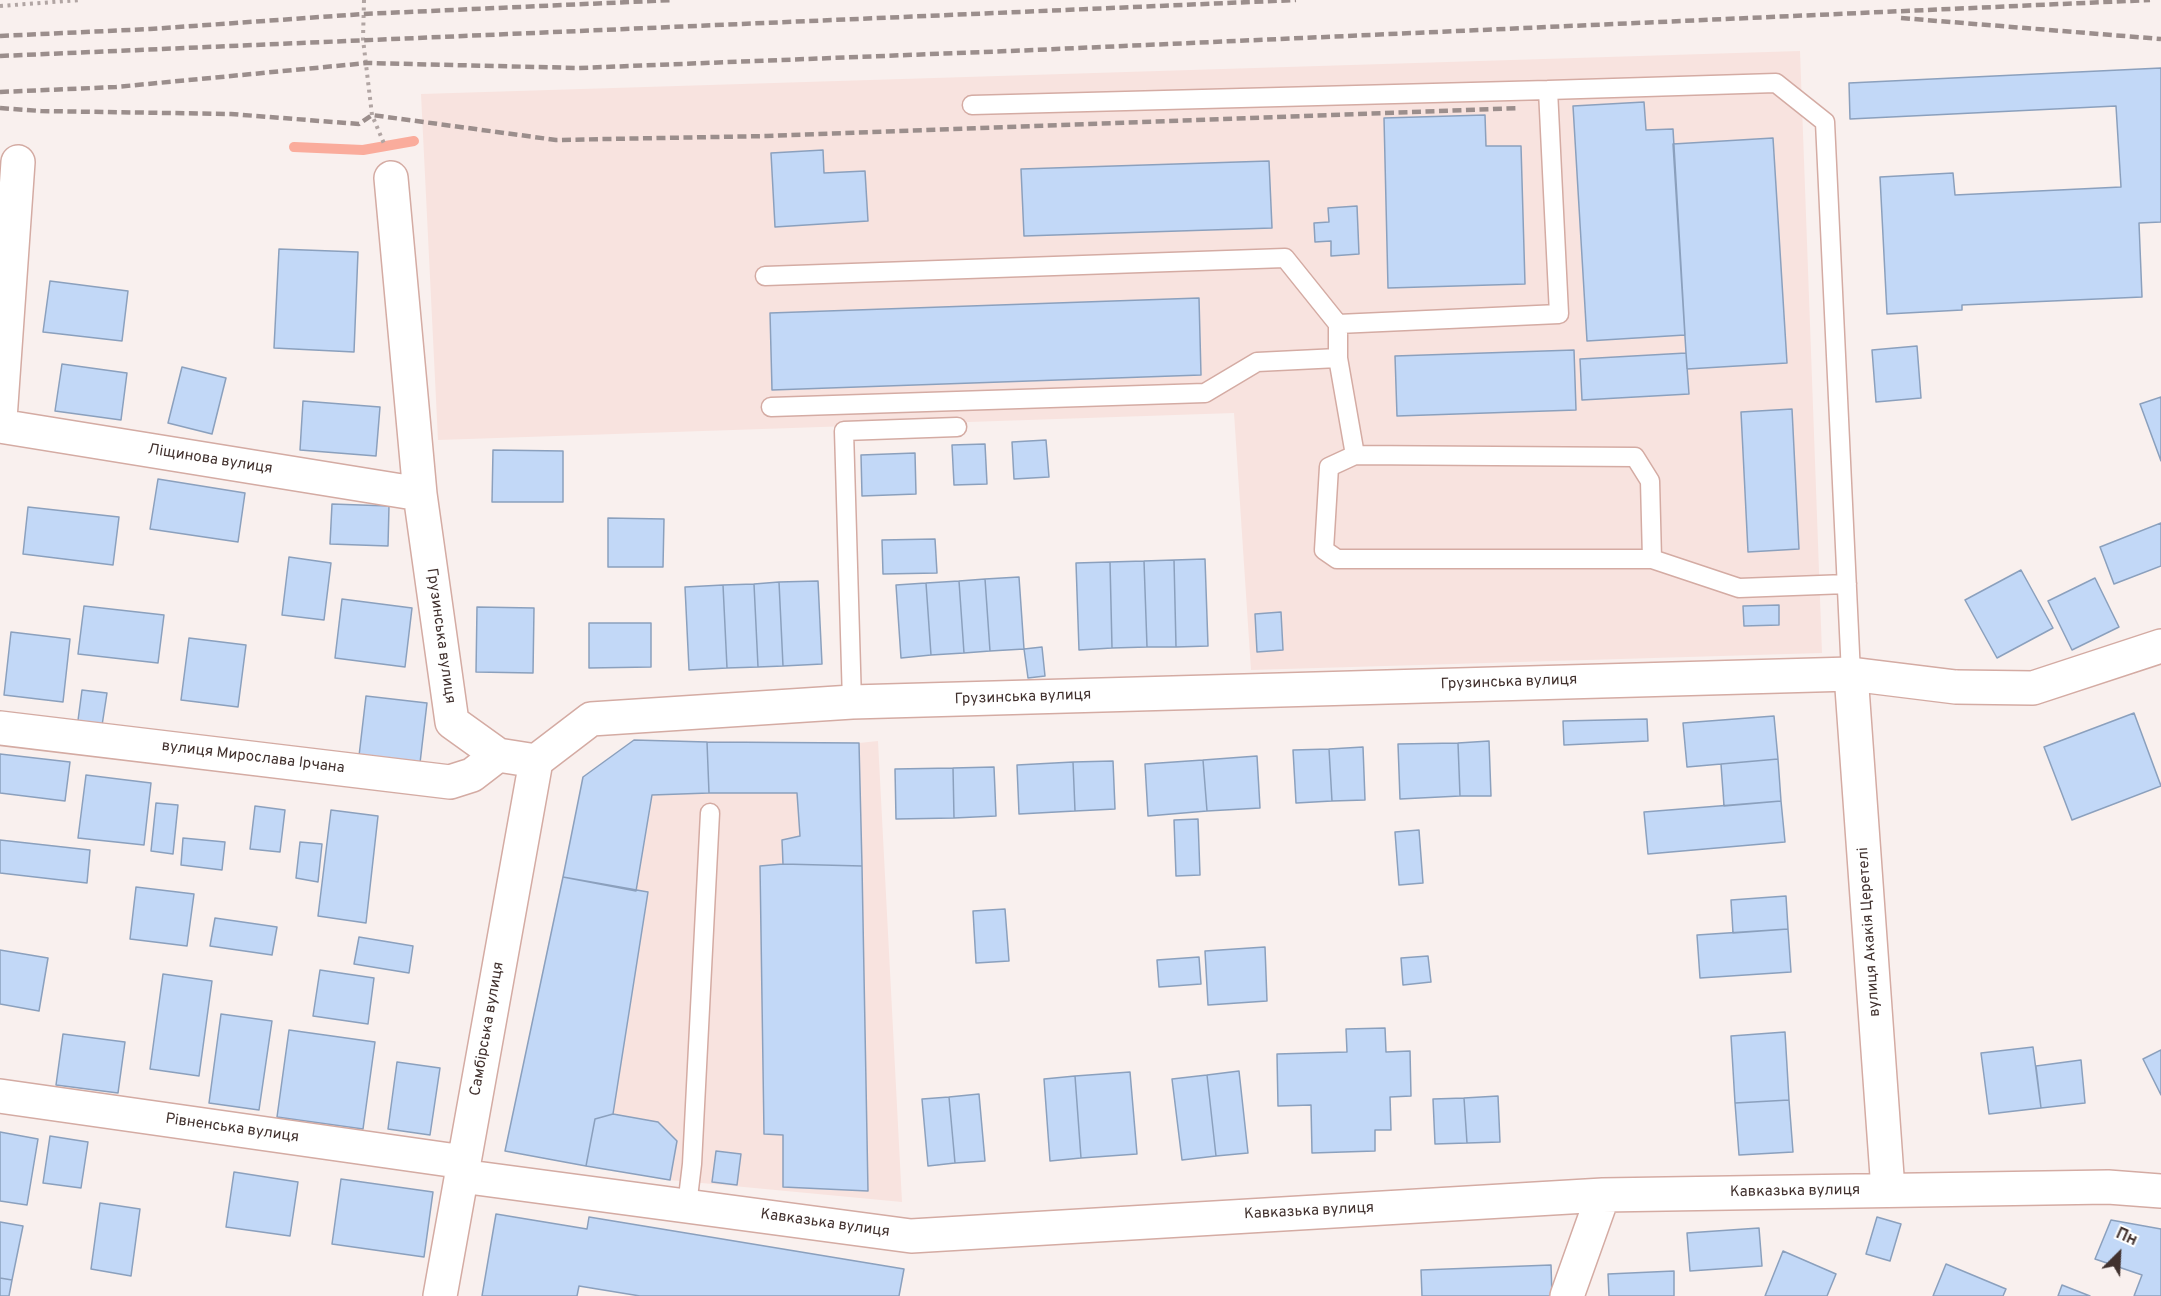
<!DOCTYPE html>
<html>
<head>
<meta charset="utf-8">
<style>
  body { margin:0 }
  #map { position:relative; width:2161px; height:1296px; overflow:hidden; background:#f9f0ee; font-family:Overpass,sans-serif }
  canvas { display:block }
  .north { position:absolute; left:2089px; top:1224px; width:60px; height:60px; -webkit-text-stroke:4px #fff; paint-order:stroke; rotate:24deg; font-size:16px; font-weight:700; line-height:24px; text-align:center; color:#41312e }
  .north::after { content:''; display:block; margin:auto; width:21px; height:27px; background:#41312e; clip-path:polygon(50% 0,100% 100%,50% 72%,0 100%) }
</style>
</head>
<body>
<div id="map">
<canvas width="2161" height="1296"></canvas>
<div class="north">Пн</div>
</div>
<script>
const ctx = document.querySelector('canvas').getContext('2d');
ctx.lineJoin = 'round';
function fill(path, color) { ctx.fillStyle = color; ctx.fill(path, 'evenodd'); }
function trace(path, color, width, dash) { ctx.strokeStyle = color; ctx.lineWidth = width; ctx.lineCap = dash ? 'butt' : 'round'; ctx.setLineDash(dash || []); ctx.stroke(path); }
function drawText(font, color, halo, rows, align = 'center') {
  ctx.font = font + ' Overpass,sans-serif'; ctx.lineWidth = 4.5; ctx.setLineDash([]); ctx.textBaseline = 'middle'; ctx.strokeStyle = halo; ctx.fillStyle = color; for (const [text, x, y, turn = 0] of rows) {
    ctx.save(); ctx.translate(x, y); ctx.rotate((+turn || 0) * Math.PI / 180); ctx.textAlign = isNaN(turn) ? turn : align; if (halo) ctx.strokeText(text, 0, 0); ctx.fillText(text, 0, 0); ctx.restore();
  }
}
const built = new Path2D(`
  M1800,51L1822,653L1251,670L1234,413L438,440L421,94Z
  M634,740L859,743L878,741L902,1202L670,1180L505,1151L583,777Z`);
const stream = new Path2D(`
  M294,147L363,150L414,141`);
const building = new Path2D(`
  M2161,68V222L2139,223L2142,297L1962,305V310L1887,314L1880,177L1953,173L1955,195L2121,187L2116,106L1850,119L1849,83Z
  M1644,102L1646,130L1673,129L1685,335L1587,341L1573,106Z
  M1485,115L1486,146H1521L1525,284L1388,288L1384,118Z
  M1773,138L1787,363L1687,369L1673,144Z
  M823,150L824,173L865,171L868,221L775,227L771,153Z
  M1269,161L1272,228L1024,236L1021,169Z
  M1357,206L1359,254L1331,256V241L1315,242L1314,223L1329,222L1328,208Z
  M279,249L358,252L354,352L274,348Z
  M50,281L128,291L122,341L43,332Z
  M1199,298L1201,375L772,390L770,313Z
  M1917,346L1921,398L1876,402L1872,350Z
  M1574,350L1576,410L1397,416L1395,356Z
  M1686,353L1689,394L1582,400L1580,359Z
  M62,364L127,373L121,420L55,411Z
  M182,367L226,378L212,434L168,423Z
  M2161,397V461L2140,404Z
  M303,401L380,407L376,456L300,450Z
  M1792,409L1799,549L1748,552L1741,412Z
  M1046,440L1049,477L1014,479L1012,442Z
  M985,444L987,484L954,485L952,445Z
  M493,450L563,451V502H492Z
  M915,453L916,494L862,496L861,455Z
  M158,479L245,493L238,542L150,529Z
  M332,504L389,506L388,546L330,544Z
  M28,507L119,517L113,565L23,554Z
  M608,518L664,519L663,567H608Z
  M2161,523V566L2114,584L2100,547Z
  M935,539L937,573L883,574L882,540Z
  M289,557L331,563L324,620L282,615Z
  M1205,559L1208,646L1176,647L1174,560Z
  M1174,560L1176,647H1147L1144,561Z
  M1144,561L1147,647L1112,648L1110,562Z
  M1110,562L1112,648L1079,650L1076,563Z
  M2021,570L2053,628L1997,658L1965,600Z
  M1019,577L1024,649L990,651L985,579Z
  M2095,578L2119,627L2072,650L2048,601Z
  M985,579L990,651L964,653L959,581Z
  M818,581L822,664L783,666L779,582Z
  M959,581L964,653L931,655L926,583Z
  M779,582L783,666L758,667L754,584Z
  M926,583L931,655L901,658L896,585Z
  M754,584L758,667L727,668L723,585Z
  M723,585L727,668L689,670L685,587Z
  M342,599L412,608L405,667L335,658Z
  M1779,605V625L1744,626L1743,606Z
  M84,606L164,615L158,663L78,654Z
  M477,607L534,608L533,673L476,672Z
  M1281,612L1283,650L1257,652L1255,614Z
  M589,623H651V667L589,668Z
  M11,632L70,639L63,702L4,695Z
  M189,638L246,645L238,707L181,700Z
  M1042,647L1045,676L1028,678L1024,649Z
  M82,690L107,693L101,732L77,728Z
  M366,696L427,703L420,763L359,756Z
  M2134,713L2161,786L2072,820L2044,747Z
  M1774,716L1778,759L1687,767L1683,723Z
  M1647,719L1648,741L1564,745L1563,721Z
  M634,740L707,742L709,793L652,795L636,891L563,877L583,777Z
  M1489,741L1491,796H1460L1458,743Z
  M707,742L859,743L862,866L783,864L782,840L800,836L797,793H709Z
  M1458,743L1460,796L1400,799L1398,744Z
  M1363,747L1365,800L1332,801L1329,749Z
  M1329,749L1332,801L1296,803L1293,750Z
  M0,754L70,762L65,801L0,793Z
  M1257,756L1260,808L1207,811L1203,760Z
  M1778,759L1781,801L1724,806L1721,764Z
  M1203,760L1207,811L1148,816L1145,764Z
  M1113,761L1115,809L1075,811L1073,762Z
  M1073,762L1075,811L1019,814L1017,765Z
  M994,767L996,816L954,818L953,768Z
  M953,768L954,818L896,819L895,769Z
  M86,775L151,783L144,845L78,838Z
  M1781,801L1785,842L1648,854L1644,812Z
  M156,803L178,805L173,854L151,851Z
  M255,806L285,810L280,852L250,849Z
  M331,810L378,816L366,923L318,916Z
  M1198,819L1200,875L1176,876L1174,820Z
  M1419,830L1423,883L1399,885L1395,832Z
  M183,838L225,842L222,870L181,865Z
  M0,840L90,850L87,883L0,873Z
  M300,842L322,844L318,882L296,878Z
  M783,864L862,866L868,1191L783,1187V1135L764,1134L760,866Z
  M563,877L648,892L613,1114L595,1119L586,1166L505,1151Z
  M136,887L194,894L187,946L130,939Z
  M1786,896L1788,929L1733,933L1731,900Z
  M1005,909L1009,961L976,963L973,911Z
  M215,918L277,927L272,955L210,946Z
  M1788,929L1791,972L1700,978L1697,935Z
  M359,937L413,946L409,973L354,964Z
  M1265,947L1267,1001L1208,1005L1205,951Z
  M0,950L48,958L39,1011L0,1004Z
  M1428,956L1431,982L1403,985L1401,958Z
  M1199,957L1201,984L1159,987L1157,960Z
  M320,970L374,978L368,1024L313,1016Z
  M163,974L212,981L199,1076L150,1069Z
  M221,1014L272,1021L259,1110L209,1103Z
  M1385,1028L1386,1052L1410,1051L1411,1096L1390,1097L1391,1130H1375V1151L1312,1153L1311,1105L1278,1106L1277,1054L1347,1052L1346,1029Z
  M289,1030L375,1042L363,1129L277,1117Z
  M1785,1032L1789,1100L1735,1103L1731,1036Z
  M63,1034L125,1042L118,1093L56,1085Z
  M2033,1047L2041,1108L1989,1114L1981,1053Z
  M2161,1050V1095L2143,1059Z
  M2081,1060L2085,1103L2041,1108L2036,1066Z
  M397,1062L440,1068L430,1135L388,1129Z
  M1239,1071L1248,1153L1216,1156L1207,1075Z
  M1130,1072L1137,1154L1081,1158L1075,1076Z
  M1207,1075L1216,1156L1182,1160L1172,1079Z
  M1075,1076L1081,1158L1050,1161L1044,1079Z
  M979,1094L985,1161L955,1163L949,1097Z
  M1498,1096L1500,1142L1467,1143L1464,1098Z
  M949,1097L955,1163L928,1166L922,1099Z
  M1464,1098L1467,1143L1435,1144L1433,1099Z
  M1789,1100L1793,1152L1739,1155L1735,1103Z
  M613,1114L658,1122L677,1141L670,1180L586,1166L595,1119Z
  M0,1132L38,1139L27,1205L0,1201Z
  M50,1136L88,1142L81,1188L43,1183Z
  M716,1151L741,1154L737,1185L712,1182Z
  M234,1172L298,1182L290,1236L226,1227Z
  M341,1179L433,1192L424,1257L332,1244Z
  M100,1203L140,1209L131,1276L91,1269Z
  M496,1214L587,1229L589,1217L904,1269L899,1296H640L579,1286L577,1296H482Z
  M1877,1217L1901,1224L1890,1261L1866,1254Z
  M2111,1220L2161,1229V1296H2134L2142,1275L2095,1259Z
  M0,1222L23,1226L12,1280L0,1278Z
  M1759,1228L1762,1266L1690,1271L1687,1233Z
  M1783,1251L1836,1274L1827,1296H1765Z
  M1946,1264L2006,1289L2003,1296H1933Z
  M1551,1265L1552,1296H1422L1421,1270Z
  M1674,1271V1296H1609L1608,1274Z
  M0,1278L12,1280L9,1296H0Z
  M2062,1285L2090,1296H2058Z`);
const path = new Path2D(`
  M364,0L363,39L372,115L385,146
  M0,6L80,0`);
const service = new Path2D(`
  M1548,90L1776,83L1825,122L1851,674
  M972,105L1548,90L1559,314L1338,324V358L1355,455
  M765,276L1285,258L1338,324
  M771,407L1205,393L1257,362L1338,358
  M1652,559L1650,481L1635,457L1355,455L1329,467L1324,550L1337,559H1652L1739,588L1847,584
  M852,702L844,431L957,427
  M687,1206L692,1164L710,813`);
const minor = new Path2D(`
  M391,178L420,494L452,722L498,755L536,761L591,719L852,702L1851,674L1956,687L2033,688L2161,646
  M0,419L18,162
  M0,426L420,494
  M1851,674L1888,1190
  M0,728L450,782L472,775L498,755
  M0,1096L464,1162
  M461,1176L911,1236L1603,1195L2108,1187L2161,1191
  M440,1296L536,761
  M1567,1296L1603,1195`);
const rail = new Path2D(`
  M1901,18L2161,39
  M0,36L150,29L363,14L674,0
  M0,56L1296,0
  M0,92L116,87L367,63L579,68L1034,50L2150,0
  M0,108L41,111L231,114L359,124L372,115L556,140L767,136L1519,108`);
const streetNames = [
  ["Ліщинова вулиця",210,460,9],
  ["Грузинська вулиця",440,636,82],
  ["Грузинська вулиця",1509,683,-2],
  ["Грузинська вулиця",1023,698,-2],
  ["вулиця Мирослава Ірчана",253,758,7],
  ["вулиця Акакія Церетелі",1870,932,-94],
  ["Самбірська вулиця",488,1029,-80],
  ["Рівненська вулиця",232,1129,8],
  ["Кавказька вулиця",1795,1192,-1],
  ["Кавказька вулиця",1309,1212,-3],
  ["Кавказька вулиця",825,1224,8]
];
fill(built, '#f8e3df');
trace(stream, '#faac9c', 10);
fill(building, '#c2d8f7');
trace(building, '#8ba0bd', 1.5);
trace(service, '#d4aba3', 21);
trace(minor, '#d4aba3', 36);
trace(path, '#b1a5a3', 4, [3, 4.5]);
trace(service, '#fff', 18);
trace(minor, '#fff', 33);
trace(rail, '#9b8e8c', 4.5, [9, 4.5]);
drawText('15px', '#41312e', '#fff', streetNames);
</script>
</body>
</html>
